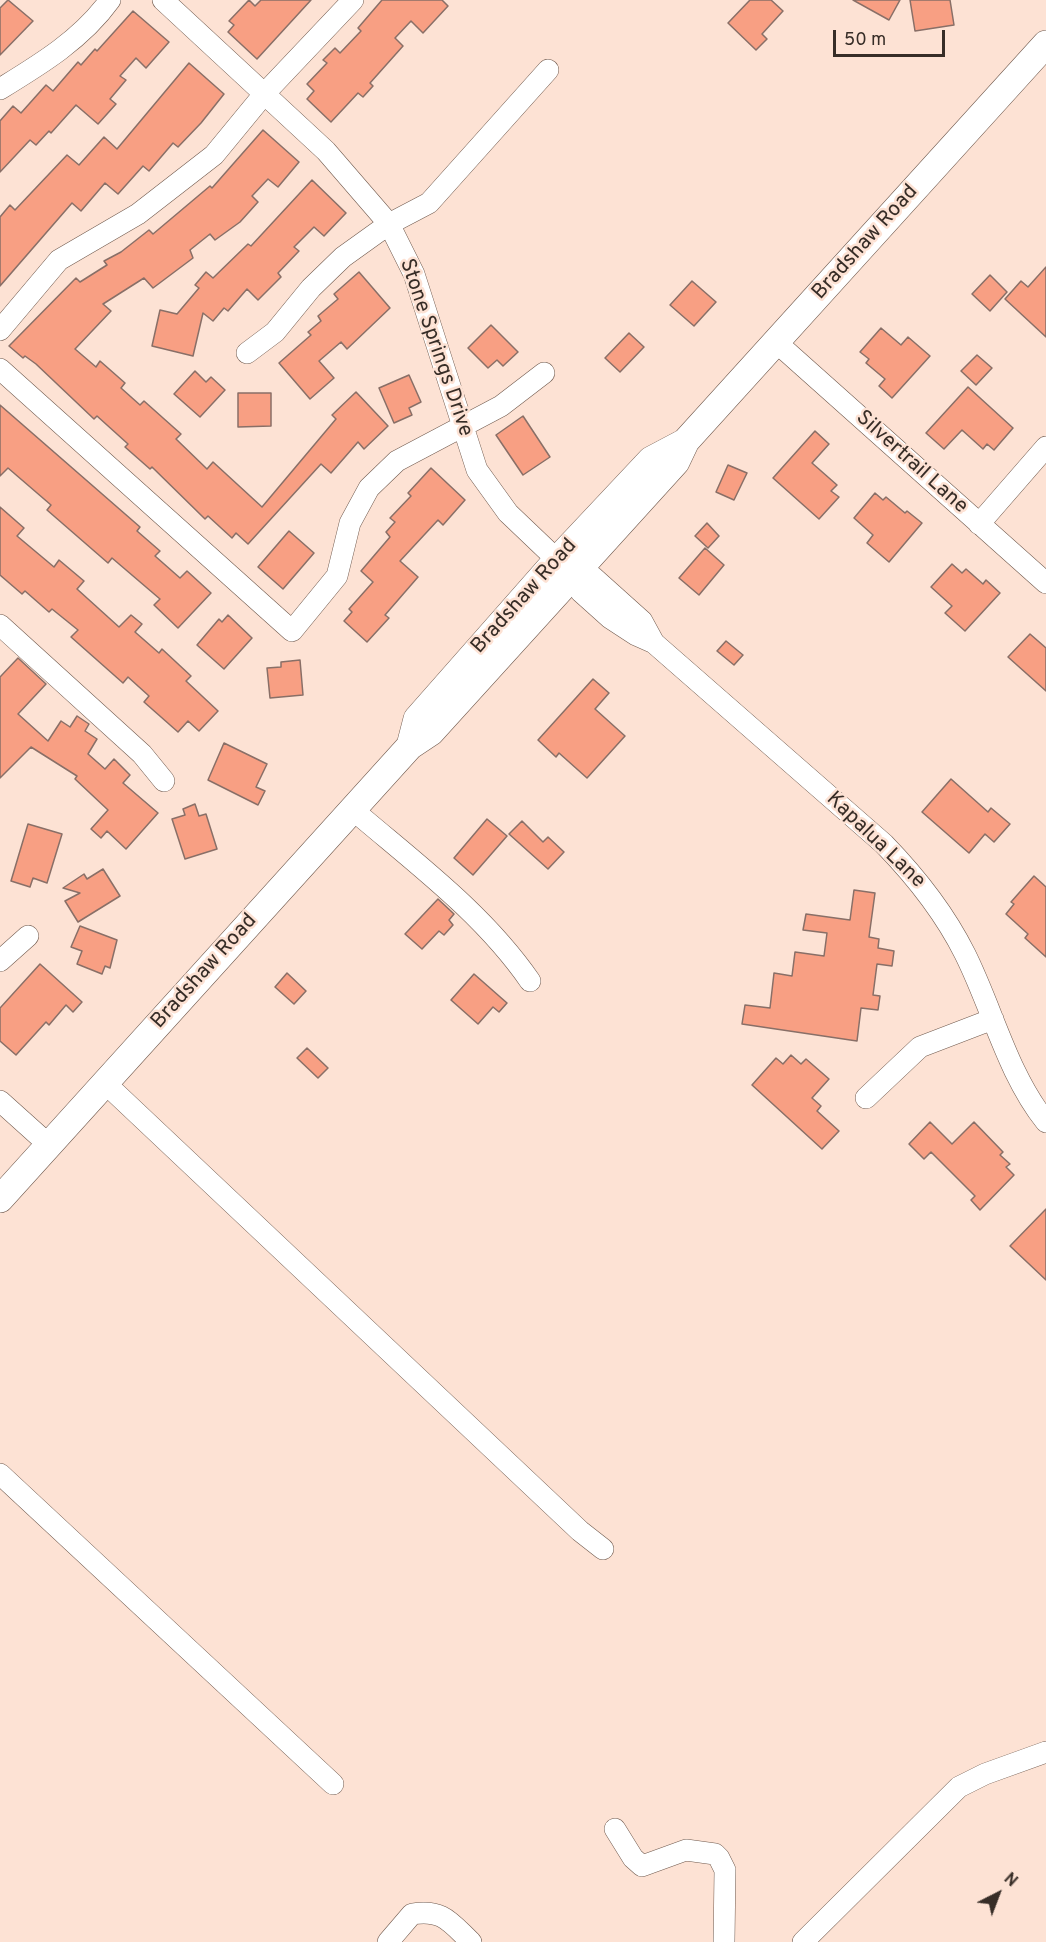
<!DOCTYPE html>
<html>
<head>
<meta charset="utf-8">
<style>
  body { margin:0 }
  #map { position:relative; width:1046px; height:1942px; overflow:hidden; background:#fde2d4; font-family:Overpass,sans-serif }
  canvas { display:block }
  .north { position:absolute; left:968px; top:1864px; width:60px; height:60px; -webkit-text-stroke:4px #fde2d4; paint-order:stroke; rotate:42deg; font-size:16px; font-weight:700; line-height:24px; text-align:center; color:#372d27 }
  .north::after { content:''; display:block; margin:auto; width:21px; height:27px; background:#372d27; clip-path:polygon(50% 0,100% 100%,50% 72%,0 100%) }
  .scale { position:absolute; left:833px; top:30px; width:112px; height:27px; box-sizing:border-box; border:3px solid #372d27; border-top:0; padding-left:8px; font-size:18px; line-height:21px; white-space:nowrap; color:#372d27; -webkit-text-stroke:4px #fde2d4; paint-order:stroke }
</style>
</head>
<body>
<div id="map">
<canvas width="1046" height="1942"></canvas>
<div class="north">N</div>
<div class="scale">50 m</div>
</div>
<script>
const ctx = document.querySelector('canvas').getContext('2d');
ctx.lineJoin = 'round';
function fill(path, color) { ctx.fillStyle = color; ctx.fill(path, 'evenodd'); }
function trace(path, color, width, dash) { ctx.strokeStyle = color; ctx.lineWidth = width; ctx.lineCap = dash ? 'butt' : 'round'; ctx.setLineDash(dash || []); ctx.stroke(path); }
function drawText(font, color, halo, rows, align = 'center') {
  ctx.font = font + ' Overpass,sans-serif'; ctx.lineWidth = 5; ctx.setLineDash([]); ctx.textBaseline = 'middle'; ctx.strokeStyle = halo; ctx.fillStyle = color; for (const [text, x, y, turn = 0] of rows) {
    ctx.save(); ctx.translate(x, y); ctx.rotate((+turn || 0) * Math.PI / 180); ctx.textAlign = isNaN(turn) ? turn : align; if (halo) ctx.strokeText(text, 0, 0); ctx.fillText(text, 0, 0); ctx.restore();
  }
}
const building = new Path2D(`
  M8,0L33,21L0,55V8Z
  M249,0L255,6L261,0H311L257,59L228,32L234,25L229,21Z
  M382,0H442L448,6L423,33L411,21L395,38L403,46L370,83L373,86L363,97L358,93L331,122L307,99L314,91L307,84L327,63L323,60L335,48L340,53L361,31L358,28Z
  M750,0H771L783,11L762,34L767,39L756,50L728,23Z
  M853,0H900L889,20Z
  M910,0H950L954,25L915,31Z
  M133,11L169,42L146,68L136,58L120,76L126,80L110,99L116,104L98,124L76,105L51,133L49,131L36,145L30,140L0,172V121L13,106L21,113L46,85L53,91L78,62L81,65L95,49L97,51Z
  M189,63L224,94L201,123L178,147L173,143L149,171L143,166L118,194L105,183L81,211L72,203L0,286V217L10,205L15,210L67,155L79,165L104,137L117,149Z
  M263,130L299,162L278,187L268,179L252,196L258,202L240,222L215,240L210,234L190,250L193,258L153,288L144,278L103,304L111,311L75,349L96,367L100,361L125,383L121,388L140,405L144,401L181,434L176,439L207,469L213,462L262,507L336,419L332,415L356,392L388,426L364,449L358,442L331,473L321,464L248,544L236,533L232,538L208,516L205,519L152,467L150,469L125,447L128,444L97,416L94,419L36,364L25,356L23,358L9,346L76,278L80,282L107,265L104,261L121,252L149,230L153,234L210,186L212,188Z
  M312,180L346,213L324,236L314,227L294,247L299,251L278,273L281,277L258,300L247,289L228,311L224,308L213,321L203,313L193,356L152,346L160,310L177,314L199,288L195,285L206,272L213,278L248,244L251,246Z
  M1046,267V337L1005,299L1021,281L1028,287Z
  M359,272L390,308L347,349L341,342L319,361L334,378L310,399L279,363L311,335L308,332L321,321L318,316L338,299L334,294Z
  M990,275L1007,292L990,311L972,294Z
  M692,281L716,302L694,326L670,305Z
  M491,325L518,352L503,366L497,360L488,368L468,348Z
  M881,328L901,345L908,337L930,356L892,398L879,386L885,379L866,363L869,359L860,352Z
  M629,333L644,347L620,372L605,358Z
  M977,355L992,368L976,385L961,371Z
  M195,371L206,382L211,377L225,390L200,417L174,394Z
  M409,375L421,402L409,408L412,415L394,423L379,388Z
  M968,387L1013,428L994,450L987,444L983,449L962,430L944,449L926,433Z
  M238,393H271V426L238,427Z
  M0,405L140,527L137,531L160,551L155,556L180,578L187,571L211,593L178,628L154,605L160,599L112,558L108,563L47,510L51,505L8,468L0,476Z
  M523,416L550,457L523,475L496,435Z
  M815,431L829,444L812,463L837,485L831,491L839,497L819,519L773,478Z
  M728,465L747,473L734,500L716,492Z
  M431,468L465,500L443,525L438,520L400,561L418,577L385,615L389,618L367,642L344,621L352,612L349,609L373,582L361,571L390,537L386,532L395,522L390,518L411,496L408,493Z
  M875,493L883,500L886,497L905,513L907,511L922,523L889,562L867,543L873,535L854,518Z
  M0,507L24,528L17,536L54,567L59,560L84,581L77,589L119,627L131,615L142,624L135,632L159,653L162,649L191,676L186,681L218,711L199,731L188,721L178,732L144,702L149,696L128,677L123,683L71,637L78,630L52,609L49,612L25,591L22,594L0,575Z
  M707,523L719,536L708,548L695,536Z
  M289,531L314,553L283,589L258,567Z
  M705,548L724,565L699,595L679,578Z
  M952,564L962,573L966,569L983,584L986,580L1000,593L965,631L945,613L952,606L931,587Z
  M228,615L252,638L224,669L197,645L219,619L222,622Z
  M1030,634L1046,648V691L1008,657Z
  M726,641L743,655L734,665L717,651Z
  M18,658L46,684L18,714L48,741L61,721L70,727L77,716L89,724L85,731L97,739L88,754L105,769L114,759L130,775L123,783L158,813L126,849L107,831L101,838L91,829L108,810L75,779L77,776L31,747L0,778V677Z
  M300,660L303,695L270,698L267,668L281,667V662Z
  M593,679L609,693L595,709L625,736L587,778L559,753L556,757L538,740Z
  M224,743L267,764L256,787L265,791L258,805L208,780Z
  M951,779L988,812L991,808L1010,824L994,842L985,834L969,853L922,812Z
  M195,804L199,816L206,814L217,849L185,859L172,819L185,815L183,809Z
  M487,819L507,836L473,875L454,858Z
  M522,821L543,842L548,837L564,852L548,869L509,834Z
  M28,824L62,834L47,883L33,878L30,887L11,881Z
  M103,869L120,896L78,922L65,901L80,893L63,888L84,874L87,879Z
  M1034,876L1046,887V957L1025,938L1028,934L1006,914L1014,904L1011,902Z
  M854,890L875,893L869,937L879,939L878,948L894,951L892,966L877,964L873,995L880,996L878,1010L861,1008L857,1041L742,1024L745,1005L770,1008L774,973L792,976L795,952L824,956L827,933L803,930L806,914L850,920Z
  M438,899L454,914L449,920L453,925L444,935L439,931L422,949L405,934Z
  M80,926L117,940L110,968L105,966L102,974L77,964L82,951L71,947Z
  M40,964L82,1002L73,1012L66,1005L49,1025L46,1022L16,1055L0,1041V1008Z
  M287,973L306,991L294,1004L275,987Z
  M474,974L507,1003L499,1012L493,1007L478,1024L451,1000Z
  M307,1048L328,1068L318,1078L297,1058Z
  M791,1055L801,1064L806,1059L829,1079L812,1098L821,1106L817,1111L839,1131L822,1149L752,1085L776,1058L783,1064Z
  M930,1122L952,1144L974,1122L1003,1152L1000,1155L1010,1164L1006,1167L1014,1175L980,1210L971,1200L975,1196L931,1152L924,1159L909,1144Z
  M1046,1209V1280L1010,1246Z`);
const minor = new Path2D(`
  M163,0L326,151L389,224L414,274L477,470L508,513L572,574L581,592L610,618L636,635L654,643L884,844C917,878 944,912 965,954C993,1010 1007,1073 1046,1122
  M0,89C41,64 82,39 110,0
  M0,330L59,260L138,214L214,155L265,93L353,0
  M776,342L1046,583
  M247,353L275,332L311,288L343,257L389,224L429,203L548,70
  M0,369L292,631L337,576L350,523L369,488L397,461L501,406L544,373
  M979,524L1046,447
  M572,574L593,577L642,621L654,643
  M0,625L142,754L164,781
  M352,809C415,863 483,913 530,981
  M0,961L28,936
  M105,1083L580,1531L603,1549
  M866,1098L920,1047L993,1019
  M0,1101L49,1145
  M0,1474L333,1784
  M615,1829L633,1858L642,1866L686,1850L715,1854L719,1858L725,1870L724,1942
  M388,1942L412,1914C443,1909 450,1922 471,1942
  M803,1942L959,1787L985,1774L1046,1752`);
const major = new Path2D(`
  M410,746L417,719L557,560L651,460L685,442
  M0,1199L410,746L431,732L676,462L686,441L1046,44`);
const streetNames = [
  ["Bradshaw Road",866,243,-48],
  ["Stone Springs Drive",435,348,71],
  ["Silvertrail Lane",911,463,42],
  ["Bradshaw Road",525,597,-48],
  ["Kapalua Lane",875,841,44],
  ["Bradshaw Road",205,972,-48]
];
fill(building, '#f89f83');
trace(building, '#896f67', 1.5);
trace(minor, '#705a4e', 22);
trace(major, '#705a4e', 28);
trace(minor, '#fff', 21);
trace(major, '#fff', 27);
drawText('21px', '#372d27', '#fde2d4', streetNames);
</script>
</body>
</html>
